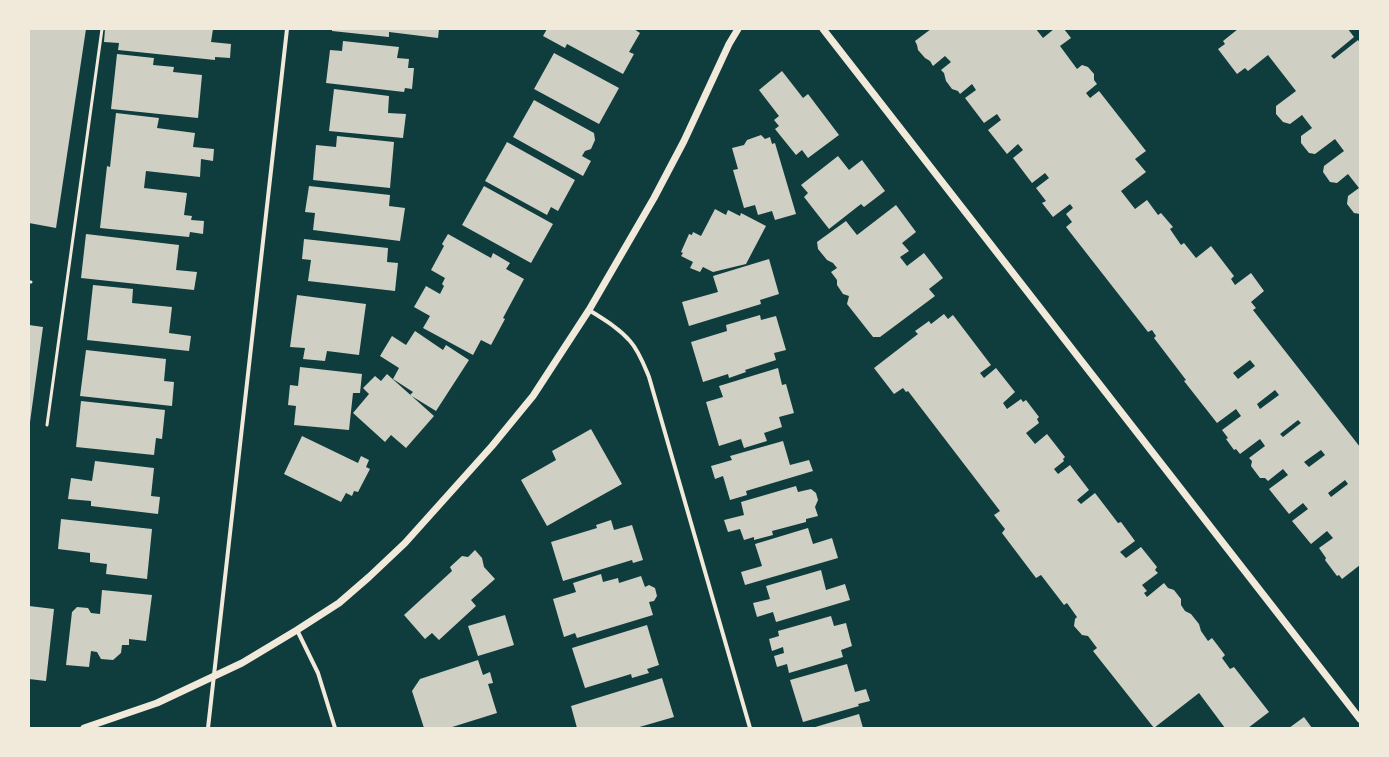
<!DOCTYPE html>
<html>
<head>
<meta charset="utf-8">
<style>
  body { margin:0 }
  #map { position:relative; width:1389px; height:757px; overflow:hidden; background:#0f3d3e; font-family:Figtree,sans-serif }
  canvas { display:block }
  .frame { position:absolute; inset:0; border:30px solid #f1e9da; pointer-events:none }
</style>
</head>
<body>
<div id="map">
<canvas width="1389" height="757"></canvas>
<div class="frame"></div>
</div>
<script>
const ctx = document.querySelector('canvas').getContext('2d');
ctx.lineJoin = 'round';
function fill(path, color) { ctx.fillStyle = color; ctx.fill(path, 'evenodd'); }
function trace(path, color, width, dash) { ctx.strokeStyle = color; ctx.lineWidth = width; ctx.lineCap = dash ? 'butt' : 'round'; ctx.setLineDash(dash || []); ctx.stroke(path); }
const building = new Path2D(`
  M29,29H86L56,228L29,223Z
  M105,29H213L211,42L231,44L230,58L215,57V60L118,50L119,43L104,42Z
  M332,29H439L438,38L389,32V37L332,31Z
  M547,29H634L640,33L629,52L634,54L623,74L567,44L565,48L543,36Z
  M931,29H1036L1043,38L1054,29H1064L1071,38L1060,46L1077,69L1082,65L1088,67L1094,74V80L1097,84L1086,93L1090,98L1099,91L1146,151L1135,159L1146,172L1121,191L1135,209L1147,200L1158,215L1161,213L1173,227L1170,229L1181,245L1184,243L1196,258L1211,246L1234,276L1231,279L1235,285L1251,273L1264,291L1251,302L1256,308L1253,310L1360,447V565L1342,579L1339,575L1337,576L1325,560L1326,558L1319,548L1333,538L1327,531L1311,544L1292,521L1308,509L1303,503L1289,514L1269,489L1288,475L1283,469L1268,481L1265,478H1260L1251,466L1252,461L1249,458L1265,446L1260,439L1240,454L1236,449L1234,450L1226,439L1228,438L1222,430L1241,416L1236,409L1217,423L1184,381L1186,380L1154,338L1156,336L1152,330L1148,332L1066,227L1072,222L1066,214L1073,208L1070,204L1053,217L1042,203L1046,201L1036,188L1049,178L1045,173L1032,183L1013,158L1023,150L1018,144L1007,154L988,130L1001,120L997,114L984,123L965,98L976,90L972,84L960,94L958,91L952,89L946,81L944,73L941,70L951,62L945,56L933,66L930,61L925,58L918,50L917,45L915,41ZM1250,360L1255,366L1238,379L1233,373ZM1275,390L1279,395L1260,409L1257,404ZM1298,420L1301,423L1283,437L1280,434ZM1321,450L1325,455L1309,467L1304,462ZM1345,480L1348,484L1331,497L1328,493Z
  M1238,29H1348L1354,37L1331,56L1334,59L1358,40L1360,43V214L1354,213L1347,204L1348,196L1359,188L1348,174L1337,183L1330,182L1323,172L1324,166L1344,151L1335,139L1315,154L1309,153L1301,143V136L1312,128L1302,115L1290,124L1283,122L1276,114V106L1296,91L1268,55L1248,71L1245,68L1237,74L1218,49L1225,44L1223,41Z
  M343,41L399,47L397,58L409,59L408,68H414L412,89L405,88L404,92L326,83L330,50L342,51Z
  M554,53L619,88L599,124L534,89Z
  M117,54L154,58L153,65L174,67L173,72L202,75L198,118L111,109Z
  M782,71L803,98L808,94L839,135L808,158L802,150L796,155L775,129L779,126L774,120L779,116L759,90Z
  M334,89L389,96L388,113L406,114L403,138L329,131Z
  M534,100L594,133L595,140L591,149L585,151L582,156L591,161L583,176L513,137Z
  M116,113L159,118L157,128L195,133L193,147L214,149L213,161L201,159L200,177L146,171L144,188L187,193L184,215L192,216L191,220L204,221L203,234L190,232L189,237L100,228L107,166L110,167Z
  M761,135L765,139L770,137L772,144L775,143L796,214L775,220L772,211L758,215L755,205L744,208L733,170L738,169L732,148L744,145L747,140Z
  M337,136L394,142L390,188L313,180L316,145L336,147Z
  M507,142L575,180L558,211L551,207L547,215L485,181Z
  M838,156L849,170L862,160L885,191L864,207L861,204L829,229L804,197L808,193L801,185Z
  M309,186L390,195L389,206L405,208L400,241L313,230L315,213L305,212Z
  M484,186L553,224L531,263L462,225Z
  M896,205L916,232L902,243L909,251L900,257L907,266L924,253L943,278L929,289L935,296L880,337H873L847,304L849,296L843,294L837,285V280L831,272L837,268L833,263L827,260L818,249L817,242L846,221L857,235Z
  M715,209L726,215L728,210L740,216L741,213L766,226L746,264L713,272L703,267L700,272L690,268L693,262L681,256L683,253L681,252L689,234L692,235L693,232L701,236Z
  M86,234L179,245L176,270L197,272L194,290L81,278Z
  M448,234L491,258L493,253L510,263L506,269L524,279L503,318L505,319L491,345L481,340L473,355L423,328L430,316L414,307L426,286L440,294L444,286L442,284L445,278L431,270L444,246L442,244Z
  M304,239L388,248L387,262L398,263L395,291L308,281L311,260L302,259Z
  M769,259L779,294L760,300L761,304L689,326L682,302L718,292L713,276Z
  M93,285L133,289L132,303L172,307L169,333L191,336L189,351L87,340Z
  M297,295L366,304L359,355L327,351L325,361L303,359L305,348L290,347Z
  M944,314L948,319L953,315L991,365L980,373L984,378L996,368L1015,392L1003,403L1007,409L1021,399L1023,402L1026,400L1039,417L1037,419L1039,423L1026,433L1035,444L1047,434L1065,457L1063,459L1064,461L1054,469L1058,474L1070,465L1089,490L1077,500L1081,504L1095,493L1118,523L1121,522L1135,541L1120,552L1126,558L1141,547L1157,567L1155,570L1158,573L1142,585L1147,591L1144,593L1147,597L1164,583L1168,588L1174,590L1181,599V605L1185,611L1191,614L1199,624L1201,631L1208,641L1212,638L1225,655L1222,658L1230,669L1234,667L1269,712L1248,728H1225L1199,693L1154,728L1093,651L1097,648L1088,636L1082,635L1074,626L1075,619L1077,617L1067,603L1064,605L1041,575L1036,578L1002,533L1005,529L994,515L1000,511L908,391L906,392L903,388L894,394L874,368L918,334L915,331L929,321L931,324Z
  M760,315L761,320L776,316L786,350L774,353L776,360L745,370L746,372L729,378L728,374L703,382L691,342L727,331L726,325Z
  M29,325L43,327L30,422H29Z
  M415,331L443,350L446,345L469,360L436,411L410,395L413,392L393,379L399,368L380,356L392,336L406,345Z
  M86,350L166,359L164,381L174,382L172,406L80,396Z
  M300,367L362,374L360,393H353L349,430L294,425L296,406L288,405L290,385L298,386Z
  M778,368L782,385L786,384L794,413L779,417L782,427L764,433L767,441L744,448L741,439L719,446L706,402L723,397L719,386Z
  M387,374L434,416L406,448L391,435L385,442L353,413L369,394L363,388L375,376L381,381Z
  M81,401L165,410L162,439L156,438L154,455L76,447Z
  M591,429L622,484L547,526L521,480L556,460L552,451Z
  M302,436L358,463L361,456L369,460L366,467L370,469L358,492L354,491L352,496L346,493L341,502L284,474Z
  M783,441L790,465L809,460L813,471L746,491L747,495L730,500L723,476L715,479L711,466L732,460L730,456Z
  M95,461L154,468L151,496L160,497L158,514L91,506V501L68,499L71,478L92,481Z
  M796,486L798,492L811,489L816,493L818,500L815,507L818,516L806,519V522L772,531L773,535L754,540V537L744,540L740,529L728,532L724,520L744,515L741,502Z
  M61,519L152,529L147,579L106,574L107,564L90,562V553L58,549Z
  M611,520L614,530L632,525L643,560L633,563L632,560L563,581L551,542L597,528L596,525Z
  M808,528L813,544L832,538L838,558L745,585L741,572L762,566L755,544Z
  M475,550L482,558L484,567L495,579L471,600L476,606L439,640L432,633L425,639L404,615L452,571L450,567L462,556L468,557Z
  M821,570L826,590L845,584L850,600L776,622L773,612L757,617L753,603L770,599L766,586Z
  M601,574L603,582L618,578L619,583L641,576L645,587L649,585L655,588L657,596L654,601L649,602L653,615L577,638L575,633L564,637L553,599L576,592L573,583Z
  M102,590L152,595L146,641L129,639V645H122L121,653L113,660L101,659L97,652L91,651L89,667L66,665L72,612L77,607L88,608L91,613L100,614Z
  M29,606L54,609L46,681L29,679Z
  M505,615L514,645L478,656L468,626Z
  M831,616L834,626L846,623L852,646L841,650L843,657L789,673L787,664L777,667L774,656L784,653L783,647L772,651L769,639L779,636L778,631Z
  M647,625L659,665L647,669L649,673L632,678L631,674L585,688L572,648Z
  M478,660L483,675L490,672L493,683L488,684L497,713L449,728H424L412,691L420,679Z
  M847,664L855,692L866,689L870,701L858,704L859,706L803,722L790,680Z
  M662,678L674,717L636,728H577L571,706Z
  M859,714L863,728H812Z
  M1304,717L1312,728H1289Z`);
const service = new Path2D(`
  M29,282H31
  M47,425L102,29`);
const minor = new Path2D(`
  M589,310C603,319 619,328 630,341C639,351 644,365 649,377L750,728
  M297,630L318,673L335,728
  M208,728L287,29`);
const tertiary = new Path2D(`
  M823,29L1360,719
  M84,728L157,703L242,663L297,630L339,603L369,577L405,543L492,446L533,396L589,310L654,198L684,141L729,44L738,29`);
fill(building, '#cfcfc3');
trace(service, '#f1e9da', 3);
trace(minor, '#f1e9da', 4);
trace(tertiary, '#f1e9da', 7);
</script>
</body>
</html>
